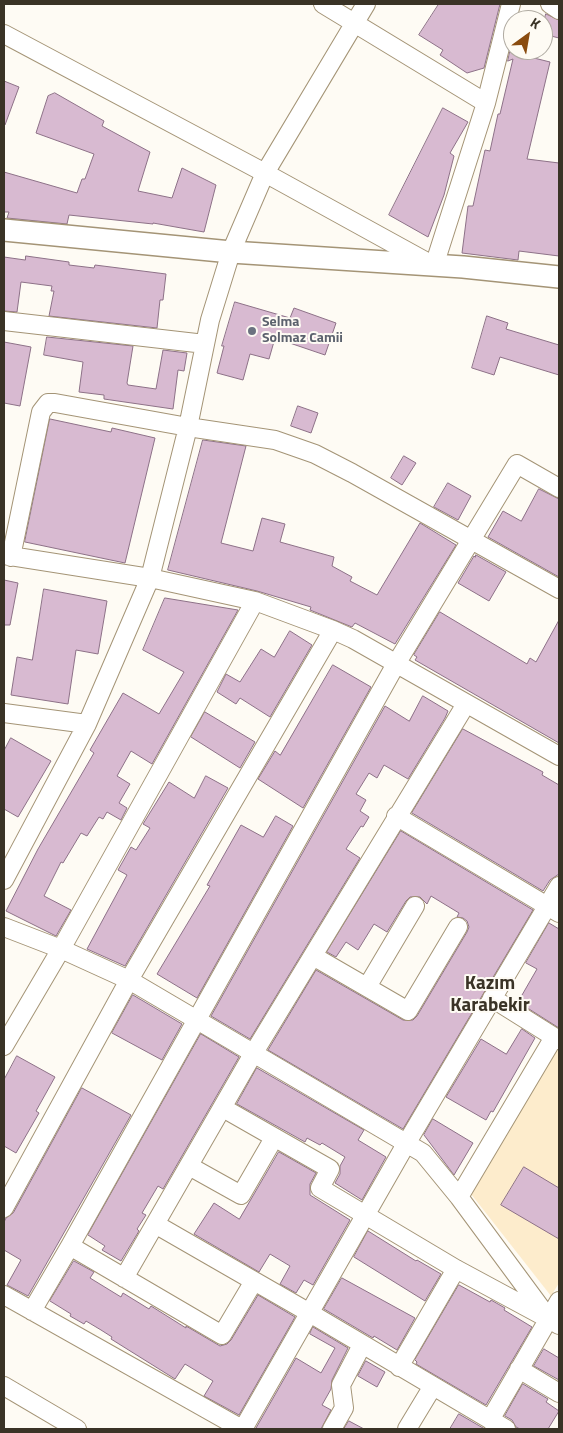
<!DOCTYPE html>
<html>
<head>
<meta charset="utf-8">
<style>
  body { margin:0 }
  #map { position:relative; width:563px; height:1433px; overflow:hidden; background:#fefbf4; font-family:"Titillium Web",sans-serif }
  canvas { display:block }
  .frame { position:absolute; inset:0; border:5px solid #3a3326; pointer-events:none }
  .north { position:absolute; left:503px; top:10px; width:50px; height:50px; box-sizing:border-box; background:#fefbf4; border:1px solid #b0aba2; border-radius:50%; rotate:32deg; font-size:14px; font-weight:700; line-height:20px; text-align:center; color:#3a3326 }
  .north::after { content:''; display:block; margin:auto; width:18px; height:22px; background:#8a4c10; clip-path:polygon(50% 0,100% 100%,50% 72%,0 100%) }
</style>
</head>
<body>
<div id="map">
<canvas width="563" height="1433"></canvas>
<div class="frame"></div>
<div class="north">K</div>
</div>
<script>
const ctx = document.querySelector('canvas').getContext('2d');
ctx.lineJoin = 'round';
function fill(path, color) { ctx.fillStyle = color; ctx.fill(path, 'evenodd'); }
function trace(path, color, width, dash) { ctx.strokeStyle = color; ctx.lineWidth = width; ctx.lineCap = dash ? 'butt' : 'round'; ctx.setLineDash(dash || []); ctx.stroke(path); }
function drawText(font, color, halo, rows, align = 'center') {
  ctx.font = font + ' "Titillium Web",sans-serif'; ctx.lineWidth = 4; ctx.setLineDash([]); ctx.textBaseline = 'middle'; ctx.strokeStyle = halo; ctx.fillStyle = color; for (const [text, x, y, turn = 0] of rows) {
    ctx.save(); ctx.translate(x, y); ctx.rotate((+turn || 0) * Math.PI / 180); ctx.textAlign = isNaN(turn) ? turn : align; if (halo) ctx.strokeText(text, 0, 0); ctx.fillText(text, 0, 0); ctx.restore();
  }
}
const built = new Path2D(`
  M555,1049L559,1051V1283L551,1296L471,1194Z`);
const building = new Path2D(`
  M439,4H500L484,68L467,73L440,55L443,50L419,35Z
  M546,14L559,20V38L543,34V25Z
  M510,52L550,62L527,159L559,163V256L519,251L518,260L462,253L468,206H473L485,150L490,151L498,114H500L513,59L508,61Z
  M4,81L19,87L5,125L4,124Z
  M55,93L104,121L102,126L150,152L138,191L172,198L182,168L216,185L204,232L153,223V224L69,215L67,224L7,218L9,212H4V172L77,193L82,179H85L94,154L36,133L48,96Z
  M443,108L468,122L450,153L454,156L444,195L428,237L389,215Z
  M26,256L69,262V265L94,268L95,265L166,274L163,300H160L157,328L49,316L54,291H51L52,286L21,282L17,312L4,311V257L25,260Z
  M235,302L290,318L294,308L336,323L325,355L275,338L269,359L250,354L243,380L217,373L224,346H222Z
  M487,316L508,323L506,329L559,345V375L500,357L494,375L472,368Z
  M47,337L133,346L127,383L128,385L156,389L163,350L187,353L184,371L178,370L173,409L104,399V395L79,392L83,362L44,355Z
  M4,342L31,347L20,406L4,403Z
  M298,406L318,413L311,433L291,426Z
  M50,419L111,432L112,428L155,438L125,563L25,542Z
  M203,440L246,446L221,543L253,551L262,518L285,524L280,542L334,557L332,566L352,577L350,581L377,595L420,523L456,545L395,644L355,623L352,627L310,610L311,607L257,591L168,570Z
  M404,456L416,463L402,485L391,478Z
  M448,483L471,496L458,520L434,507Z
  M539,489L559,499V577L488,537L503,511L521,521Z
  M476,555L506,572L489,601L458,583L474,556L475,557Z
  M4,580L18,583L10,625H4Z
  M44,589L107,601L98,654L76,650L68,704L11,695L17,657L32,660Z
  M165,598L238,610L152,764L131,751L117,776L130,784L119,803L127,808L121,820L107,812L103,819L99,817L87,836L81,833L63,863L61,862L44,896L71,910L56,936L6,911L38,849L94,753L90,750L123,693L159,714L184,672L143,650Z
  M440,612L527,664L530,658L536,662L559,620V743L415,660L417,657L414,655Z
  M290,631L312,645L270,717L240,698L236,704L217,692L226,674L240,682L261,649L274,657Z
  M333,665L371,687L303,808L258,779L275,751L280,755Z
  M423,696L448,711L445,718L408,779L384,765L377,778L369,773L356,794L366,800L360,811L369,817L363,827L361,826L346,849L360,858L250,1039L211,1016L385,706L409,721Z
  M205,712L255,742L240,768L191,737Z
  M463,729L543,772L542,775L559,785V874L550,880L543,891L412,813Z
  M11,738L51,761L18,817L4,809V751Z
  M206,776L228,788L125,966L87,949L127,875L118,870L131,847L136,850L150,828L143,824L169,782L194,798Z
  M276,816L293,826L197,998L157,974L210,886L207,885L241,825L263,837Z
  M401,831L533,910L403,1129L268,1050L316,970L403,1020H413L417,1016L467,932L469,927L467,921L463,918L457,917L459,913L431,896L427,904L420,897H410L406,901L387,932L374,924L358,950L346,942L336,957L327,952Z
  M549,923L559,929V1028L518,1002L537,969L526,963Z
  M133,995L182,1024L162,1060L112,1033Z
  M522,1029L535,1038L493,1112L491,1111L486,1120L446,1097L481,1039L506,1054Z
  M201,1034L239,1057L163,1189L158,1186L142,1213L146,1215L137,1229L139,1231L121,1261L102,1250L105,1246L88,1235Z
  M17,1056L55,1077L36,1111L39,1113L16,1153L4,1146V1080Z
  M257,1068L364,1130L358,1140L386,1157L362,1200L335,1183L340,1174V1166L345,1157L322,1143L320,1145L307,1138L305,1142L237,1104Z
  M82,1088L131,1115L28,1296L7,1285L21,1260L4,1250V1222L6,1218L13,1213Z
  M433,1119L473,1143L454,1175L424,1135Z
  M279,1152L316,1173L310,1184V1195L350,1220L313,1285L304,1280L296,1293L280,1284L290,1266L270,1254L259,1272L194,1234L214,1203L239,1219Z
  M524,1167L559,1188V1239L501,1205Z
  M368,1231L416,1261L417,1260L441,1274L425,1301L354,1257Z
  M74,1261L94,1272L90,1278L121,1297L123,1293L149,1309L151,1306L186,1328V1326L220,1346L227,1344L231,1340L258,1295L295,1317L239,1415L204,1396L213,1381L185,1364L175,1379L111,1339L112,1337L101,1330L86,1321L84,1324L70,1316L71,1314L50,1301Z
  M342,1278L415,1318L397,1350L374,1336L373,1338L324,1309Z
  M459,1285L490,1302L491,1300L505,1308L504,1310L532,1327L486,1405L416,1364L417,1362L415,1360Z
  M313,1327L348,1348L332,1380L331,1389L322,1405L331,1410L321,1429H258L256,1428L296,1358L321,1373L335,1348L310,1334Z
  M544,1349L559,1358V1380L534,1366Z
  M366,1361L385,1372L377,1387L358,1376Z
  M523,1384L548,1399L546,1402L559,1411L548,1429H520L516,1427L512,1420L505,1416Z
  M459,1414L483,1428L485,1429H450Z
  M349,1421L364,1429H344Z`);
const minor = new Path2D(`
  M323,4L486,103
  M550,4L559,10
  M4,34L265,173L434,266L486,103L511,4
  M4,321L205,344
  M4,555L150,578L255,601L333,630L353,639L559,756
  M11,557L41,412L48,403H55L188,427L275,440L315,454L352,473L559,589
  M4,713L87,724
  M396,816L559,913
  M4,880L87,724L150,578L188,427L210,320L231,252L265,173L366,4
  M4,927L61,949L129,980L423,1153L459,1197L549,1319L559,1325
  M313,956L408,1011L458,927
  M367,987L415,906
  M492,998L559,1040
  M4,1046L61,949L255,601
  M223,1108L330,1169L320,1188L456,1269L545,1317
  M189,1166L241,1195L274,1138
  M459,1197L554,1037
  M4,1208L129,980L333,630
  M155,1224L308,1312L506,1429
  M70,1246L222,1335L254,1281
  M124,1278L253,1054L466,704
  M4,1295L242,1429
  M32,1311L70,1246L396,664L517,464L559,488
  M399,1367L456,1269
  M519,1369L559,1393
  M4,1386L77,1429
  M490,1420L559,1301
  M243,1429L406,1144L559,886
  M332,1429L344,1408L341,1385L362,1345
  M407,1429L433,1386`);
const tertiary = new Path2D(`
  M4,230L231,252L463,267L559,277`);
const markers = [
  [252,331,5,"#6b7280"]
];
const worshipNames = [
  ["Selma",262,323],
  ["Solmaz Camii",262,339]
];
const districtNames = [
  ["Kazım",490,984],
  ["Karabekir",490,1006]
];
fill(built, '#fdeccc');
fill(building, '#d8bad1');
trace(building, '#8d7187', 1);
trace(minor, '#a49476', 20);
trace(tertiary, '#a49476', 24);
trace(minor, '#fff', 18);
trace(tertiary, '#fff', 21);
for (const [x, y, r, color] of markers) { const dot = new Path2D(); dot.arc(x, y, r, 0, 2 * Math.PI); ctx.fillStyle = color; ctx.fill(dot); trace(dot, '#fefbf4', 2); }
drawText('bold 14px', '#5b616d', '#fefbf4', worshipNames, 'left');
drawText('bold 19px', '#3a3326', '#fefbf4', districtNames);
</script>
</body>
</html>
